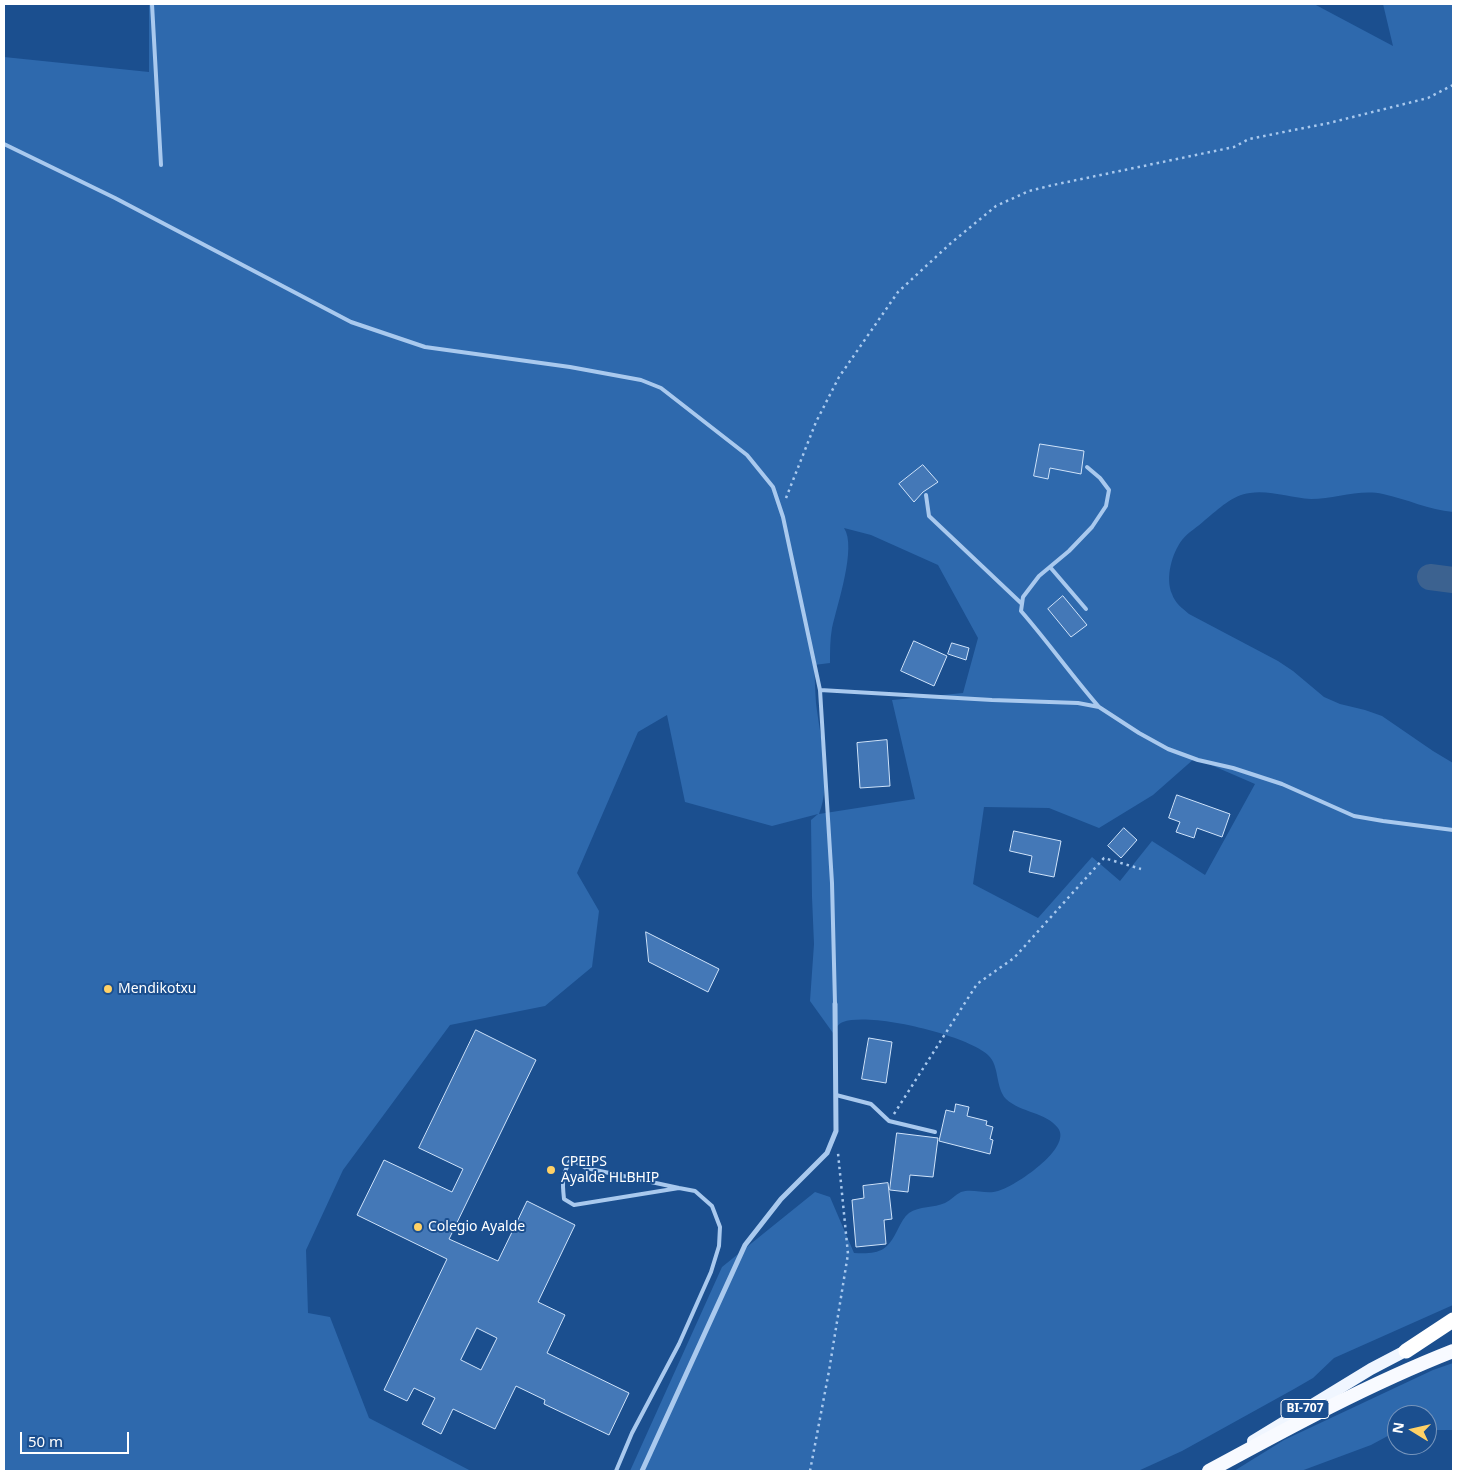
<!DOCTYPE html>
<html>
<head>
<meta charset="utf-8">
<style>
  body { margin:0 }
  #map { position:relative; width:1457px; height:1475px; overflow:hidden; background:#1b4f8f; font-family:"Noto Sans",sans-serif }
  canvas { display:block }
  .frame { position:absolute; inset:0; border:5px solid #fff; pointer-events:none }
  .north { position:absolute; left:1387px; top:1405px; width:50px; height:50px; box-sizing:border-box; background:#1b4f8f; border:1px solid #7695bc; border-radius:50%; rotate:279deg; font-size:14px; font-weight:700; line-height:20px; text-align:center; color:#fff }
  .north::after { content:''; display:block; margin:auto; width:18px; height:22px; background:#ffd166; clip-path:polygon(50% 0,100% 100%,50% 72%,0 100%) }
  .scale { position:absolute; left:20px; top:1432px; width:109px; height:22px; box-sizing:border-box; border:2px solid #fff; border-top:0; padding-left:6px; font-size:15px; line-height:18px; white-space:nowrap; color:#fff; -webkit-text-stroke:4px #1b4f8f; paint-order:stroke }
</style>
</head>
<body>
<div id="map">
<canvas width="1457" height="1475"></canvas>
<div class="frame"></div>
<div class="north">N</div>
<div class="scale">50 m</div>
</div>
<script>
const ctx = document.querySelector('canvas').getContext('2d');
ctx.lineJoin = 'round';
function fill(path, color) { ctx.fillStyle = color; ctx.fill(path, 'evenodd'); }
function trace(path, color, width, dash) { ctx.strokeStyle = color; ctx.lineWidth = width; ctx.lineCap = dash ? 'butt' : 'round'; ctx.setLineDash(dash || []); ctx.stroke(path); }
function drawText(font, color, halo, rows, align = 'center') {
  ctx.font = font + ' "Noto Sans",sans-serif'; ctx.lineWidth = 4; ctx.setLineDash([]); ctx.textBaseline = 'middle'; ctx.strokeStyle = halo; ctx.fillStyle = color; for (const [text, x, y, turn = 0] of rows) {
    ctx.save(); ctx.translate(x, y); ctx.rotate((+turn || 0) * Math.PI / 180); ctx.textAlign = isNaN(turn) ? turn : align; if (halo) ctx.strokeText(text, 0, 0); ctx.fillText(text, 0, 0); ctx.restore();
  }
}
const green = new Path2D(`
  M149,4H1314L1393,46L1383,4H1453V512C1429,510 1407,499 1383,494C1359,489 1335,499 1311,499C1291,498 1270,490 1250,493C1232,495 1219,509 1205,520C1198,527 1188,532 1182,540C1172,553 1165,578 1172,594C1175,603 1182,608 1189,614L1278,661L1293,671L1324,697L1340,704L1365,710L1382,716L1433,751L1453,763V1305L1334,1358L1313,1378L1294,1389L1182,1451L1138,1471H630L722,1267L815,1192L830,1197L854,1253C879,1254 887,1252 898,1229C901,1223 904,1217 909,1213C919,1206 934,1208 945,1203C951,1200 955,1195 961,1192C973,1188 986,1195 998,1191C1014,1187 1073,1148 1058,1128C1046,1112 1021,1113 1006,1099C995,1087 1000,1066 988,1055C966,1035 871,1012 843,1022C838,1024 836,1028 833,1033L810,1001L814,944L812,897L811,820L818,814L772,826L685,802L667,715L638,732L577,873L599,911L592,967L545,1006L450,1025L343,1170L306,1250L308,1313L330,1317L369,1418L471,1471H4V57L149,72ZM844,528L871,535L938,565L978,638L963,693L892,700L915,799L819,814C832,782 820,737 816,703C815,691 815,678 814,665L830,663C830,651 830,639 832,628C837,605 857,547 844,528ZM1195,758L1255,784L1205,875L1152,841L1120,881L1092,857L1038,918L973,884L984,807L1049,808L1099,828L1153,795Z
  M1453,1363V1430H1427V1415H1397V1431L1371,1445L1301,1471H1234L1284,1440L1433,1370Z`);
const river = new Path2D(`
  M1430,577L1453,580`);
const building = new Path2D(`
  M1040,444L1084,451L1081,474L1050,468L1048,479L1034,476Z
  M923,465L938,482L923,492L914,502L899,484Z
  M1063,596L1087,625L1071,637L1048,609Z
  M914,641L947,656L934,686L901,671Z
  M952,643L969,648L966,660L948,654Z
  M887,740L890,786L860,788L857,743Z
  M1177,795L1230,814L1222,837L1197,828L1194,838L1176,832L1180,822L1169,818Z
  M1124,828L1137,840L1121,858L1108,846Z
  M1014,831L1061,841L1054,877L1029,872L1032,856L1010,851Z
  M646,932L719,969L708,992L649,962Z
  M476,1030L536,1060L449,1239L498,1261L527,1201L575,1225L538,1302L565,1315L547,1353L629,1393L609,1435L544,1404L545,1400L516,1386L495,1429L453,1409L441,1434L422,1424L435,1398L414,1388L407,1401L384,1390L447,1259L357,1215L384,1160L452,1192L463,1169L419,1148ZM477,1328L497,1338L481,1370L461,1360Z
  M869,1038L892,1042L886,1083L862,1079Z
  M956,1104L969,1107L967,1116L987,1121L986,1125L993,1127L990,1139L993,1140L990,1154L939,1141L946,1110L954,1112Z
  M897,1133L938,1138L933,1177L910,1175L908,1192L890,1190Z
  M888,1183L892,1219L884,1220L886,1244L856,1247L852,1200L864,1198L863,1186Z`);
const path = new Path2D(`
  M786,498L816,422L839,377L898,292L951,243L996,206L1029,191L1053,185L1234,147L1249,139L1329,123L1428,98L1453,85
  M894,1114L977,984L1014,958L1104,858L1141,869
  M810,1471L829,1371L848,1254L838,1153`);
const service = new Path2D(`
  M152,4L161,165
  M4,144L115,198L351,322L425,347L570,367L641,380L661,388L747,455L773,487L783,517L820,690L832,883L835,1004
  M1087,467L1100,478L1109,490L1106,506L1092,527L1069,551L1039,576L1023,597L1021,611C1048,642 1072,676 1099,707
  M926,495L929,516L1022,604
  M1050,567L1086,609
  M820,690L992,700L1078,703L1099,707L1139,733L1168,749L1198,760L1233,768L1282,784L1354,816L1383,821L1453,830
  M836,1095L871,1104L889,1121L935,1132
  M616,1471L632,1433L679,1344L711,1272L719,1246L720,1227L712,1206L695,1191L679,1188L586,1168L571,1159C562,1175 562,1181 564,1199L574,1205L679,1188`);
const minor = new Path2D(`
  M642,1471L745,1245L781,1199L827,1153L836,1131L835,1004`);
const primary = new Path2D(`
  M1253,1441L1371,1369L1413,1347`);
const trunk = new Path2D(`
  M1209,1471C1288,1428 1369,1384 1453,1351`);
const motorway = new Path2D(`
  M1406,1351L1453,1320`);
const markers = [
  [108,989,5,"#ffd166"],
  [551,1170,5,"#ffd166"],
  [418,1227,5,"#ffd166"]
];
const shields = [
  [1305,1409,48]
];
const shieldNames = [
  ["BI-707",1305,1409]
];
const poiNames = [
  ["Mendikotxu",118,989],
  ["CPEIPS",561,1162],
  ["Ayalde HLBHIP",561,1178],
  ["Colegio Ayalde",428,1227]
];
fill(green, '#2e69ad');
trace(river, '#3c6290', 26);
fill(building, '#4478b7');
trace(building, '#cfe3fa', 1);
trace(path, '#a9c9ee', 2.5, [2.5, 4]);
trace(service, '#a9c9ee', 4);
trace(minor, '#a9c9ee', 5);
trace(primary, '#f0f6ff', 12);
trace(trunk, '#f8faff', 14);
trace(motorway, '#fff', 15);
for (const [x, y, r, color] of markers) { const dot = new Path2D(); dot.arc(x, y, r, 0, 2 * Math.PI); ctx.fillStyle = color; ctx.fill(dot); trace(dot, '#1b4f8f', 2); }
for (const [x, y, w] of shields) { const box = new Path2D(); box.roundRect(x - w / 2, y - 9.5, w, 19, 4); ctx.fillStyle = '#1b4f8f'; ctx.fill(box); trace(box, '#fff', 1); }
drawText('bold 12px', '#fff', null, shieldNames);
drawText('14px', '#fff', '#1b4f8f', poiNames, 'left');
</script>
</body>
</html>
